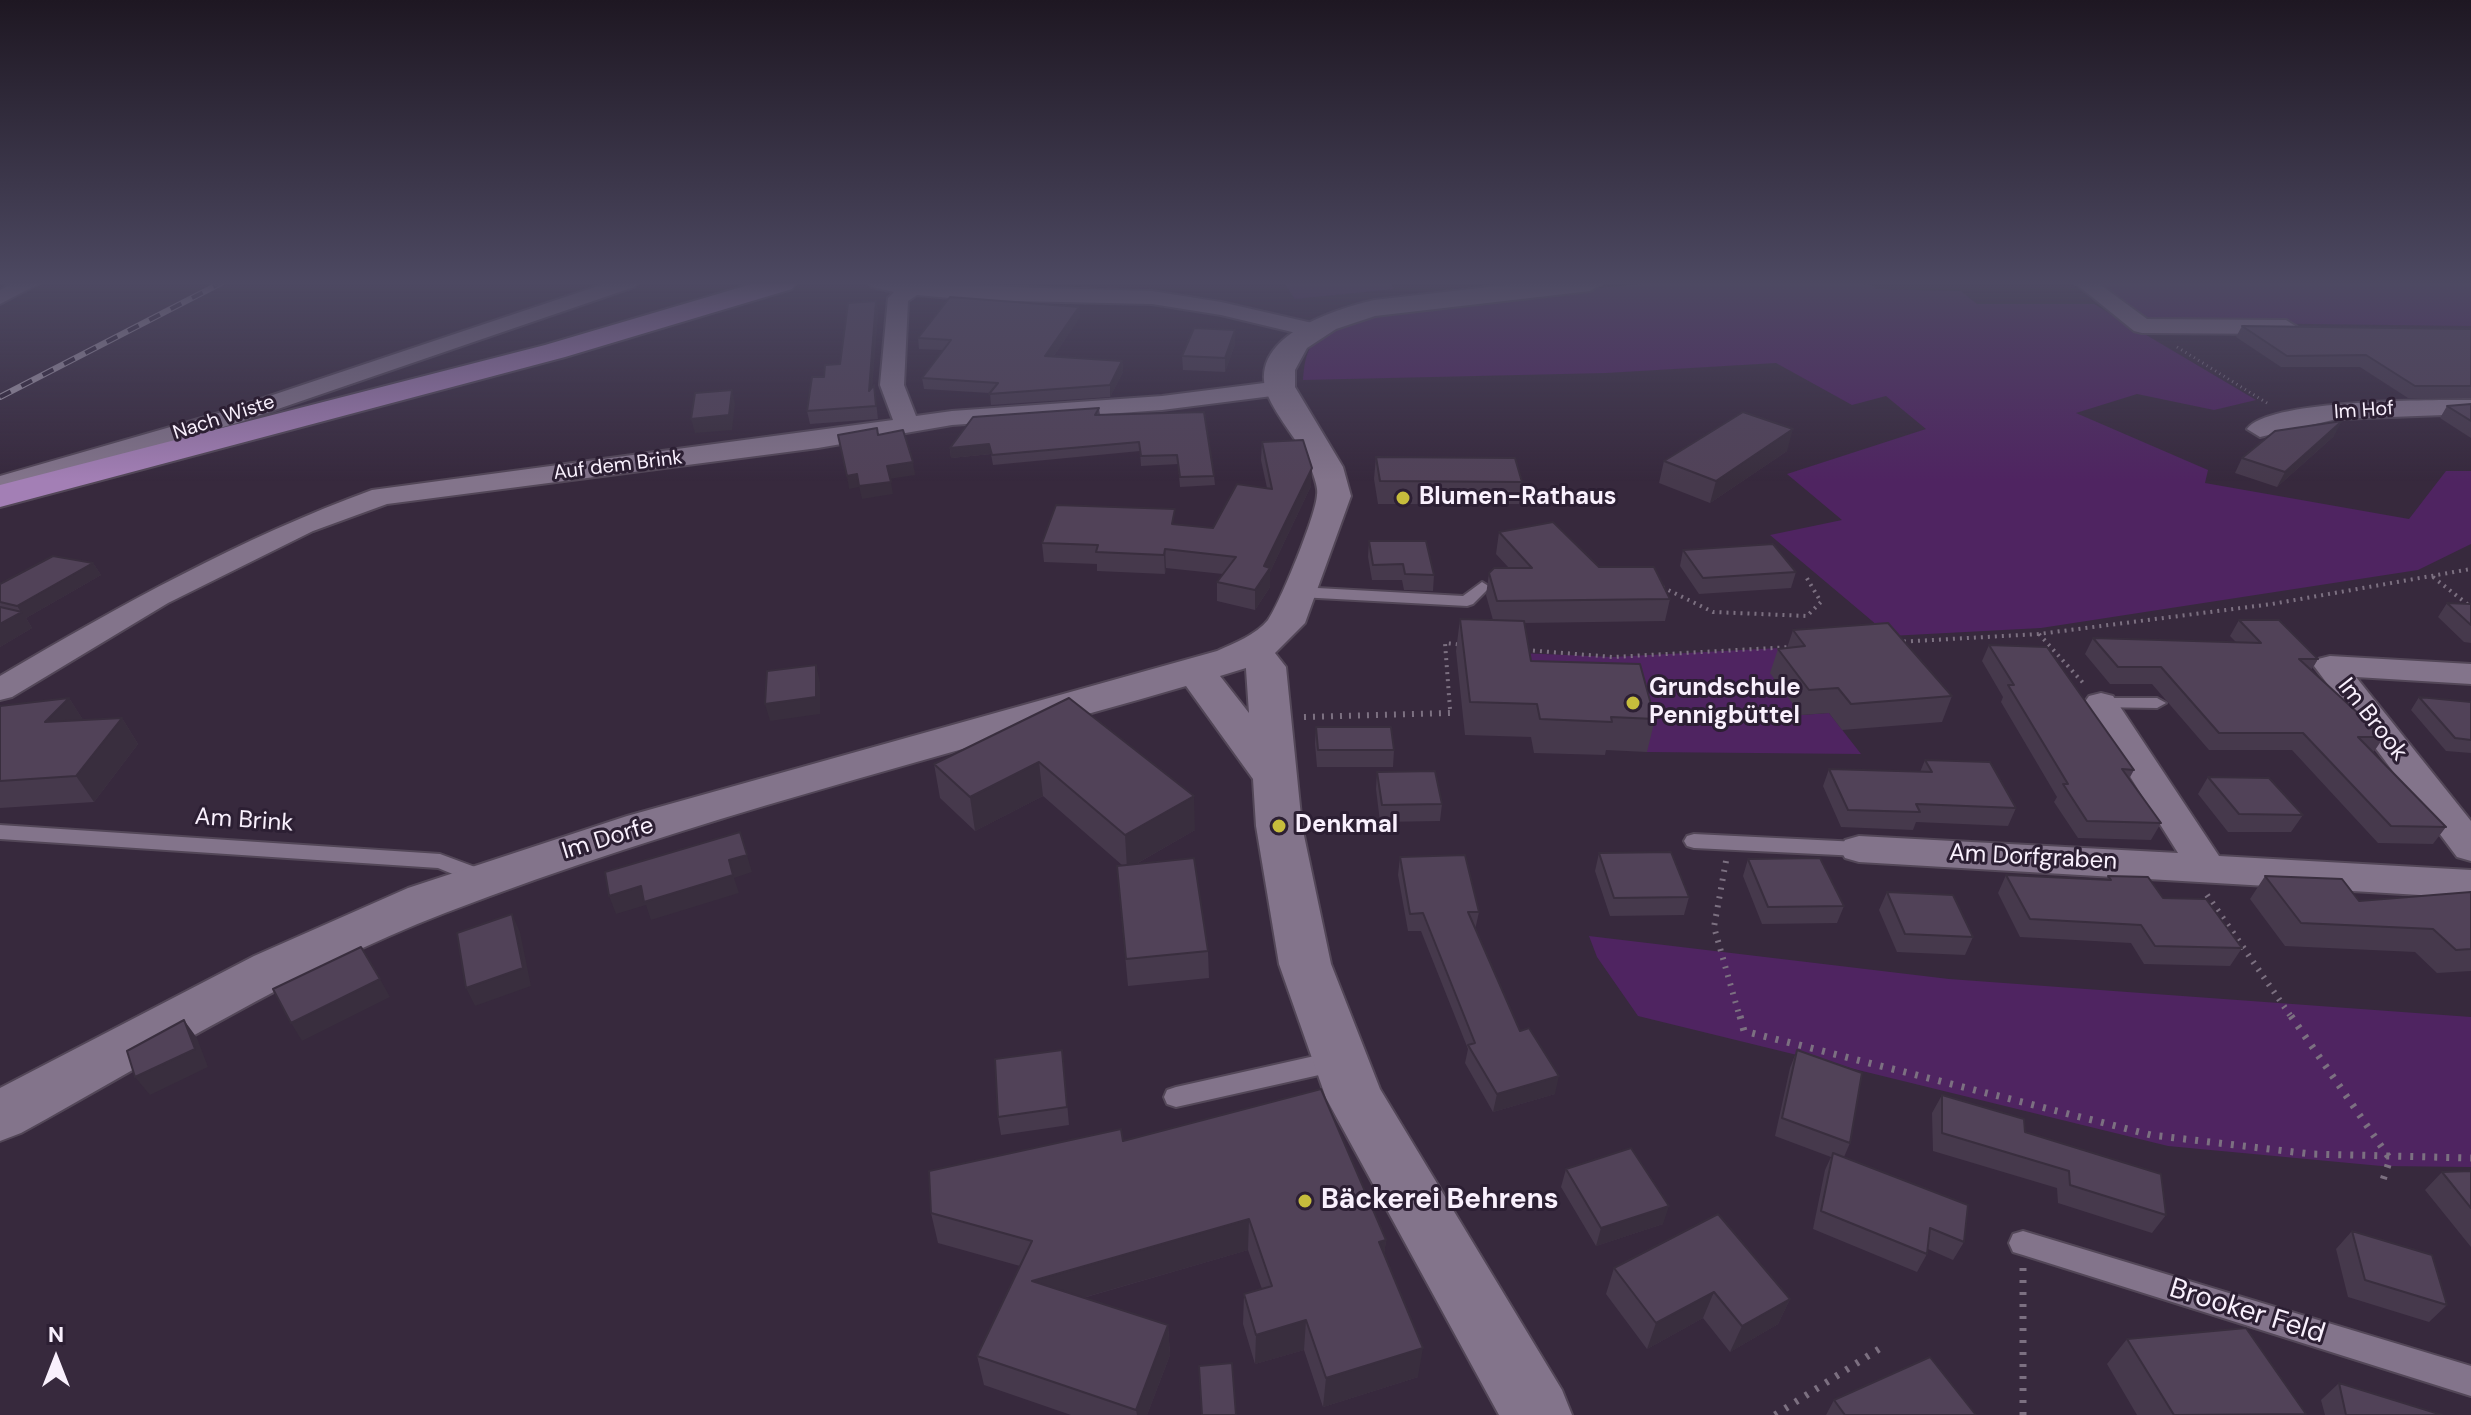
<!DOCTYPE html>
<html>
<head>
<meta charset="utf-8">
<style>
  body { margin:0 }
  #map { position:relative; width:2471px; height:1415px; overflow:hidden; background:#37293d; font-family:"DM Sans",sans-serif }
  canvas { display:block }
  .north { position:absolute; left:16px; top:1319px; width:80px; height:80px; -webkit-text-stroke:6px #2c1f33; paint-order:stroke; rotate:0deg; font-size:22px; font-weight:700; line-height:32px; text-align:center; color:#f9f0fd }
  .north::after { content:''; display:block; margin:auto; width:28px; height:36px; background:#f9f0fd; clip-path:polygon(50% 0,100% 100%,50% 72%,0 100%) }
</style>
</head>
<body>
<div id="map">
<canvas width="2471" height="1415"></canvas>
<div class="north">N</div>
</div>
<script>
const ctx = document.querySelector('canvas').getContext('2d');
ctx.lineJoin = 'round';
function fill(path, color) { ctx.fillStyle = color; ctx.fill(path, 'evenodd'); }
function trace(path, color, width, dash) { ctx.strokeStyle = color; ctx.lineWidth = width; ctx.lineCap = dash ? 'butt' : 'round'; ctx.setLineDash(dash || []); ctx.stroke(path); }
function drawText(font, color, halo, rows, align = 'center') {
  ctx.font = font + ' "DM Sans",sans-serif'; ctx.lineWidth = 6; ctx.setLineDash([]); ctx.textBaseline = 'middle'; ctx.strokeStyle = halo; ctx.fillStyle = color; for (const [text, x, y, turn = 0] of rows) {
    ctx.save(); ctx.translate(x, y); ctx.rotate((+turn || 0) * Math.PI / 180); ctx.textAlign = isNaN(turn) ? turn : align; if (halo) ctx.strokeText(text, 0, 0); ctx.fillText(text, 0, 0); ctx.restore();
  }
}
const green = new Path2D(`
  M1284,283H1390L1395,289L1295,299Z
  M1651,283H1852L1871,285L1877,289L1961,291L1977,304H2094L2256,400L2214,410L2137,394L2076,413L2208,470L2205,483L2409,519L2446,471H2471V544L2418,570L2041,628L1890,636L1770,535L1842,520L1787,474L1926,429L1886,396L1852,405L1776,363L1606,373L1303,380C1304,367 1305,351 1316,340C1351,303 1589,290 1651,283Z
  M2100,283H2471V326L2151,322Z
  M1779,648L1798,671L1801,715L1829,713L1861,754L1647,752L1632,697L1526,693L1519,653L1613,657Z
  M1589,936L1949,979L2471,1017V1167L2381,1166L2168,1146L1638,1016L1597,957Z`);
const pathFar3 = new Path2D(`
  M2177,347L2267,403`);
const pathFar2 = new Path2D(`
  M2433,577L2471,607
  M1656,584L1713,612L1807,616L1821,602L1805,575
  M2039,634L2085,685
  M1897,642L2039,634L2272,604L2471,569
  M1526,650L1613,657L1791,647
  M1450,709L1445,643L1464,645`);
const pathFar1 = new Path2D(`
  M1304,717L1450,713V707
  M1726,861L1714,927L1740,1018
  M2207,895L2292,1018`);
const path = new Path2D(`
  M1740,1016L1744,1031L2151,1135L2311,1154L2471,1158
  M2291,1016L2390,1159L2383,1180
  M2023,1268V1415
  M1775,1415L1879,1349`);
const service = new Path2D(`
  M1482,582L1490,587L1473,604L1467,606L1299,597L1291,592L1299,587L1463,596Z
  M2101,698H2157L2166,703L2157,708L2095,707L2092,703Z
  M0,825L440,854L475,867L483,884L480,889H466L460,877L438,868L0,839Z
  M1694,834L1859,842L1866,844L1869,849L1866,854L1859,856L1694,848L1687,846L1684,841L1687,836Z
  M1337,1051L1345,1054L1349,1061L1345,1068L1337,1071L1176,1107L1167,1104L1164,1097L1167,1090L1176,1087Z
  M2023,1231L2471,1366V1396L2023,1255L2013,1252L2009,1243L2013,1234Z`);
const minor = new Path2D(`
  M14,283H40L0,304V290Z
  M607,283H637L634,287L237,423L0,492V476L219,413Z
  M869,283L1152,291L1221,302L1321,325L1324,330L1313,337L1221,315L1152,304L972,300L917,295L908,301L904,385L916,416L952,411L1162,396L1280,381L1292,388L1280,395L1162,410L952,425L818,448L387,504L313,531L168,603L12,697L0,700V676C121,605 241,538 372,490L893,420L880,385L888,298L894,292L872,287Z
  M2075,283H2098L2147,319L2286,320L2297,327L2286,334L2142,333L2134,331Z
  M2471,400V414L2337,419L2260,437L2247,429C2268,399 2432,400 2471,400Z
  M2330,656L2471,664V684L2356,677L2471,821V861L2457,857L2314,666L2318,659Z
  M2101,693L2113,696L2219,856L2471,870V898L1859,862L1845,858L1840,849L1845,840L1859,836L2178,853L2084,703L2089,696Z`);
const tertiary = new Path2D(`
  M1524,283H1603L1590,291L1375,316L1336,329L1307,348L1295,370V387L1343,467L1351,496L1305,623L1275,653L1286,667L1302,826L1331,964L1380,1089L1562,1390L1572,1415H1499L1326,1098L1279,964L1256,826L1253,779L1186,686C938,758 686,820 445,913C297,970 159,1057 21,1133L0,1141V1088L254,956L408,888L627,816L1217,651C1234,643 1256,635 1268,620C1280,603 1316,515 1317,495C1318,490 1316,483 1314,477C1306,448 1282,426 1269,398C1242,338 1333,310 1374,300ZM1246,668V669L1249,713L1220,676Z`);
const primary = new Path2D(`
  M755,283H796L792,289L565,357L0,507V485L545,345Z`);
const rail = new Path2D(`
  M0,397L221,283`);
const wall = new Path2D(`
  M876,301L878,312L872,387L874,385L878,419L810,424L807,411L824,377L840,364Z
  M1079,307L1080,317L1053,357L1122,361L1123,372L1110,397L991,405L990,393L924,389L922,378L943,350L919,349L918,338Z
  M2242,326L2471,329V398H2408L2360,367H2281L2236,337Z
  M1235,344L1225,372L1183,370L1182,356Z
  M2471,404V438L2440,418L2447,406Z
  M1099,408L1100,415L1204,412L1214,476L1215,485L1180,487L1178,464L1141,466L1140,451L993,465L991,454L951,458L950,448Z
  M2334,436L2277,487L2235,473L2242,458Z
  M1262,442L1311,486L1270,572V587L1255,610L1217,601V582L1223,574L1166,568L1165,574L1097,571V564L1044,562L1042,543L1213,528L1267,488L1261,460Z
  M1787,451L1710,503L1659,483L1664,461Z
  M1376,457L1522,482L1519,504H1378L1374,479Z
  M1499,532L1599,567L1670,599L1665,621L1524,623L1531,661L1655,719L1647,752L1606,750L1605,755L1534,753L1531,737L1465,735L1456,651L1460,619L1493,620L1486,595L1489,573L1509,568L1496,554Z
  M1369,541L1434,575L1433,591L1404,590L1402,580H1372L1368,557Z
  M1683,550L1796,572L1791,588L1699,594L1680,566Z
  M93,563L101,575L26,618L32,628L0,647V584Z
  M2447,603L2471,604V643L2464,642L2438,617Z
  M2239,620L2318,659L2311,670L2384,737L2373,753L2446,827L2433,844L2378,843L2292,750H2209L2152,684H2110L2085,654L2093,638L2236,642L2230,636Z
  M1793,630L1952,696L1942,722L1842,730L1829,713L1801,715L1770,673L1778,649L1787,648Z
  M1989,645L2134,770L2129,779L2161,823L2151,840L2078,838L2054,802L2057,797L2001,702L2003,697L1982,661Z
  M2419,697L2471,702V753L2446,751L2411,710Z
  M69,698L83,720L122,718L138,744L94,802L0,808V706Z
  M1069,698L1195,830L1136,864L1208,951L1209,978L1128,986L1119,892L1122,865L1043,796L975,831L940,798L934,764Z
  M1316,727L1394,750L1393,767H1317L1315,744Z
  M1925,760L2016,808L2008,826L1916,822L1913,830L1841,827L1823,786L1829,769L1920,772Z
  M1377,772L1442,804L1440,821L1380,822L1376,789Z
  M2208,777L2303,815L2291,832H2228L2198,794Z
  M1599,853L1689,897L1684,915L1610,916L1595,871Z
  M1400,857L1479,912L1475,930L1520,1031L1555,1094L1493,1112L1465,1063L1468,1049L1421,931H1408L1398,875Z
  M1748,859L1844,906L1837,923L1762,924L1743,876Z
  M2006,875L2106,880L2108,876L2163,898L2242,948L2230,966L2144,964L2131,943L2020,937L1998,893Z
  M2265,876L2359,901L2471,892V971L2437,973L2415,952L2285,946L2250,899Z
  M1887,892L1973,937L1965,955L1897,952L1879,910Z
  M1797,1050L1850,1143L1844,1157L1964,1242L1953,1260L1928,1249L1927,1254L1917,1272L1813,1229L1825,1170L1831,1157L1775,1136L1790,1068Z
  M1064,1068L1069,1125L1001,1135L998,1117Z
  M1942,1095L2166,1215L2152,1233L2058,1203L2057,1188L1933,1151L1932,1113Z
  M1123,1141L1386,1240L1384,1254L1418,1377L1323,1407L1304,1350L1255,1364L1243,1324L1244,1294L1262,1289L1248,1250L1083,1298L1168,1325L1170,1355L1147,1415H1071L984,1385L977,1356L1020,1266L938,1243L931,1213Z
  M1566,1169L1663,1224L1596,1246L1561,1187Z
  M2471,1171V1247L2425,1190L2442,1172Z
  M2352,1231L2447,1305L2429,1322L2348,1297L2336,1249Z
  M1614,1268L1790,1299L1778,1324L1730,1352L1703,1318L1647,1349L1606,1294Z
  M2127,1339L2305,1415H2137L2107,1364Z
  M2339,1383L2442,1415H2325L2321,1400Z
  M1834,1400L1976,1415H1826Z`);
const shadedWall = new Path2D(`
  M876,301L878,312L871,404L869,391Z
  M1079,307L1080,317L1046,367L1045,356Z
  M1235,330V344L1225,372V358Z
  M1122,361L1123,372L1110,397V385Z
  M732,390L735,404L732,430L695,433L691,419Z
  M2342,421L2334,436L2277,487L2285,472Z
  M1793,429L1787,451L1710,503L1716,481Z
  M989,444L991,454L951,458L950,448Z
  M913,462L915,475L889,479L887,466Z
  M1312,468L1311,486L1270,572V587L1255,610V590L1264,566Z
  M857,474L859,487L849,489L847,476Z
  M891,482L893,494L862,499L859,486Z
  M1165,549L1166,568L1165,574L1164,555Z
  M93,563L101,575L26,618L32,628L0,647V624L21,612L17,606Z
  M816,665L820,682V714L770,721L765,704Z
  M69,698L85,723L45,722Z
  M122,718L138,744L94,802L76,776Z
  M1039,762L1043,796L975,831L970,797Z
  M1194,796L1195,830L1127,869L1125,835Z
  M740,832L752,872L734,878L739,893L651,920L646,905L616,914L609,896L729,860Z
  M512,914L520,932L531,986L475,1006L466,988Z
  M380,979L390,997L302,1041L291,1023Z
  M184,1020L197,1038L208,1067L150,1095L135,1077Z
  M1559,1076L1555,1094L1493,1112L1497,1094Z
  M1669,1206L1663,1224L1596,1246L1601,1228Z
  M1249,1219L1248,1250L1037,1311L1032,1281Z
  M1386,1240L1382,1270L1379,1242Z
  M1714,1292L1703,1318L1647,1349L1656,1323Z
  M1790,1299L1778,1324L1730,1352L1742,1326Z
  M1306,1320L1304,1350L1255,1364L1256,1335Z
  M1168,1325L1170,1355L1147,1415H1137L1136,1410Z
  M1423,1348L1418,1377L1323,1407L1326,1378Z`);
const building = new Path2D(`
  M950,297L1079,307L1045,356L1122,361L1110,385L989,394L998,383L922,378L951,340L918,338Z
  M876,301L869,391L874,385L876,406L807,411L812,377H824L825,365L840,364L848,303Z
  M2242,326L2471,329V386H2415L2366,355L2287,356Z
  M1194,328L1235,330L1225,358L1182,356Z
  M732,390L729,415L691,419L695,393Z
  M2471,404V421L2447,406Z
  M1099,408L1095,415L1204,412L1214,476L1180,477L1177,455L1141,456L1139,442L992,455L989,444L950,448L973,417Z
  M1743,412L1793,429L1716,481L1664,461Z
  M2342,421L2285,472L2242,458L2275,431Z
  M877,428L878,435L903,430L913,462L887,466L891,482L859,486L857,474L847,476L838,435Z
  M1303,440L1312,468L1264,566L1270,568L1255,590L1217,582L1236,557L1165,549L1164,555L1096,552L1098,545L1042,543L1056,505L1175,509L1172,524L1213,528L1237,484L1272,489L1262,442Z
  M1376,457L1515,458L1522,482L1380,481Z
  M1553,522L1599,567H1654L1670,599L1497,601L1489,573L1494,568H1532L1499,532Z
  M1369,541H1426L1434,575L1405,574L1403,564L1373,565Z
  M1773,544L1796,572L1703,578L1683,550Z
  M53,556L93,563L17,606L0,602V584Z
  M2447,603L2471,604V625Z
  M0,607L22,612L0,624Z
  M1460,619L1524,621L1531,661L1640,664L1655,719L1611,717L1612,722L1540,719L1537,704L1470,702Z
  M2239,620H2279L2318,659H2299L2384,737H2358L2446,827L2391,826L2303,733H2219L2161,667H2118L2093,638L2261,643Z
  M1888,623L1952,696L1851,704L1838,688L1809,690L1778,649L1805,646L1793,630Z
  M1989,645L2047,647L2134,770L2122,769L2161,823L2087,821L2063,784H2068L2008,685H2014Z
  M816,665V697L765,704L767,671Z
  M2419,697L2471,702V740L2455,738Z
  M69,698L45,722L122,718L76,776L0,781V706Z
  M1069,698L1194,796L1125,835L1039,762L970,797L934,764Z
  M1316,727H1391L1394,750H1318Z
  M1925,760L1990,762L2016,808L1916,804L1920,812L1848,810L1829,769L1932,772Z
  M1435,771L1442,804L1382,805L1377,772Z
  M2208,777L2269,778L2303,815L2239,814Z
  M740,832L747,855L729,860L733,875L644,902L641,886L609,896L605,872Z
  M1671,852L1689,897L1614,898L1599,853Z
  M1465,855L1479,912H1468L1520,1031L1529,1028L1559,1076L1497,1094L1468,1045L1475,1043L1423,913L1410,914L1400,857Z
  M1194,858L1208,951L1126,959L1117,866Z
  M1820,858L1844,906L1768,907L1748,859Z
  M2006,875L2111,880L2108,876L2148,877L2163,898L2206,899L2242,948L2155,946L2141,925L2030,919Z
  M2265,876L2342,879L2359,901L2471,892V949L2456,950L2433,929L2301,923Z
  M1887,892L1953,895L1973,937L1905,934Z
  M512,914L523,968L466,988L457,933Z
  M361,947L380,979L291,1023L273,989Z
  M184,1020L195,1049L135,1077L127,1051Z
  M1062,1050L1067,1107L998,1117L995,1059Z
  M1797,1050L1862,1073L1850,1143L1782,1118Z
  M1321,1089L1386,1240L1379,1242L1423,1348L1326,1378L1306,1320L1256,1335L1244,1294L1272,1286L1249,1219L1032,1281L1168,1325L1136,1410L977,1356L1032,1241L931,1213L929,1171L1121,1129L1123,1141Z
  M1942,1095L2024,1119L2025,1132L2161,1174L2166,1215L2070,1185L2069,1171L1942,1133Z
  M1631,1148L1669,1206L1601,1228L1566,1169Z
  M1833,1153L1968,1205L1964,1242L1930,1228L1927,1254L1821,1211Z
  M2471,1171V1208L2442,1172Z
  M1718,1214L1790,1299L1742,1326L1714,1292L1656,1323L1614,1268Z
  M2352,1231L2432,1255L2447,1305L2365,1280Z
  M2246,1328L2306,1414L2174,1415L2127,1339Z
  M1930,1357L1976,1415H1845L1834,1400Z
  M1232,1363L1236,1415H1202L1199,1366Z
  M2339,1383L2442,1415H2346Z`);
const markers = [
  [1403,498,8,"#c6bc3c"],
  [1633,703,8,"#c6bc3c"],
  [1279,826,8,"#c6bc3c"],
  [1305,1201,8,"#c6bc3c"]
];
const farStreetnames = [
  ["Im Hof",2364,411,-4],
  ["Nach Wiste",224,418,-18],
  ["Auf dem Brink",618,466,-7]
];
const poiNames = [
  ["Blumen-Rathaus",1419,498],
  ["Grundschule",1649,689],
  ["Pennigbüttel",1649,717],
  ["Denkmal",1295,826]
];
const streetNames = [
  ["Im Brook",2372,720,52],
  ["Am Brink",244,821,4],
  ["Im Dorfe",608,839,-17],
  ["Am Dorfgraben",2033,858,3]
];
const nearPoinames = [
  ["Bäckerei Behrens",1321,1201]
];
const nearStreetnames = [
  ["Brooker Feld",2247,1312,17]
];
fill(green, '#4f2461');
trace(service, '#534758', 4);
trace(minor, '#534758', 4);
trace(tertiary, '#534758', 4);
trace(primary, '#534758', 4);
trace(pathFar3, '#7c7081', 3, [1, 4]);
trace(pathFar2, '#7c7081', 4, [2, 5]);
trace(pathFar1, '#7c7081', 6, [2, 7]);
trace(path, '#7c7081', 7, [3, 9]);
fill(service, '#83748b');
fill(minor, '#83748b');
fill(tertiary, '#83748b');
fill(primary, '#a37fb5');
trace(rail, '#a79cac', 6);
trace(rail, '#2c1f33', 4, [12]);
fill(wall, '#46394c');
fill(shadedWall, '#392e3e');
fill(building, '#514258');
trace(building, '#392e3e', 2);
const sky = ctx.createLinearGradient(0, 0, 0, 481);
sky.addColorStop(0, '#1e1722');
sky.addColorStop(0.59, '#4d4962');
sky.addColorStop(1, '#4d496200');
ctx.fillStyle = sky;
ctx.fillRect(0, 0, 2471, 481);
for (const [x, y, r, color] of markers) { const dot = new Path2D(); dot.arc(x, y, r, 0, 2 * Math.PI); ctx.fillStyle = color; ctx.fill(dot); trace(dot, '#2c1f33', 3); }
drawText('20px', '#f9f0fd', '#2c1f33', farStreetnames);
drawText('bold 24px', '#f9f0fd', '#2c1f33', poiNames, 'left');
drawText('24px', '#f9f0fd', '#2c1f33', streetNames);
drawText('bold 28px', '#f9f0fd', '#2c1f33', nearPoinames, 'left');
drawText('28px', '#f9f0fd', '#2c1f33', nearStreetnames);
</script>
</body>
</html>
